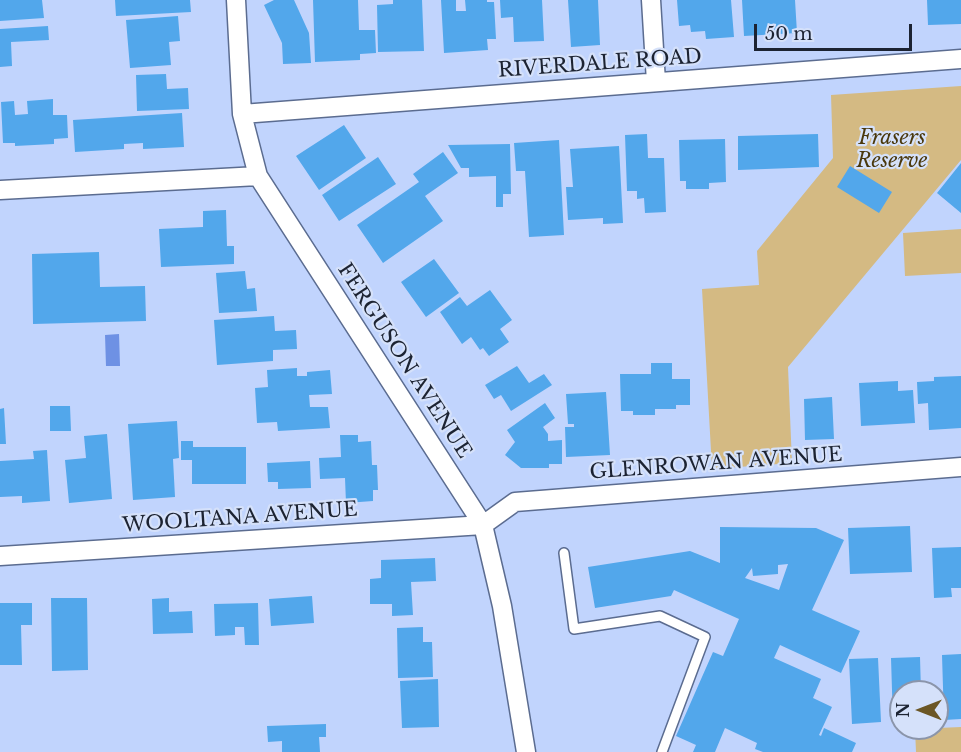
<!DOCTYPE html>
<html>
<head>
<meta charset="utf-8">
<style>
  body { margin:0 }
  #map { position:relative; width:961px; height:752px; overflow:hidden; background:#c1d4fd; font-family:"Libre Baskerville",serif }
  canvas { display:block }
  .north { position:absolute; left:889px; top:680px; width:60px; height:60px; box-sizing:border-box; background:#d5e1fa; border:2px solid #8b95aa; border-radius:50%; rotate:270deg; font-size:16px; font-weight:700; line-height:24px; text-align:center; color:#1c2332 }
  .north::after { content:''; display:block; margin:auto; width:21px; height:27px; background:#6b5625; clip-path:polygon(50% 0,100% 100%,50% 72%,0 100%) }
  .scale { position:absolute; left:754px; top:24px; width:158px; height:27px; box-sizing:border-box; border:3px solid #1c2332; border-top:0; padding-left:8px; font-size:18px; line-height:21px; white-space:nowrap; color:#1c2332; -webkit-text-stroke:4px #d5e1fa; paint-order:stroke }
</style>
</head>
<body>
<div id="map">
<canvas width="961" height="752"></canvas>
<div class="north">N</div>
<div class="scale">50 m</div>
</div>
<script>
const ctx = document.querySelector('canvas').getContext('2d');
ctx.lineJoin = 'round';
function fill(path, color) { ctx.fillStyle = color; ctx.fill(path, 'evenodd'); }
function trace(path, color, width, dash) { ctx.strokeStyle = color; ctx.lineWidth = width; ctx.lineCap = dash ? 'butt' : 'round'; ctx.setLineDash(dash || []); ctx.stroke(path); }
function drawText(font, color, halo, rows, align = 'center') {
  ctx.font = font + ' "Libre Baskerville",serif'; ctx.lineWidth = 4.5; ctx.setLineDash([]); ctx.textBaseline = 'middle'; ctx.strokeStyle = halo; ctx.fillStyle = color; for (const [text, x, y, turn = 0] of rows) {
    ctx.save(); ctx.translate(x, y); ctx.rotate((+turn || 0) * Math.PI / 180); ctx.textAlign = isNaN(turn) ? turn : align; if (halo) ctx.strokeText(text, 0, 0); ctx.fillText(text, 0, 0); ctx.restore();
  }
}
const green = new Path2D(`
  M961,86V160L788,367L792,463L712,469L702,289L759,285L757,251L833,158L831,95Z
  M961,229V273L905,276L903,233Z
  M961,727V752H916L915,729Z`);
const water = new Path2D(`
  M119,334L120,366H106L105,335Z`);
const building = new Path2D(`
  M0,0H42L44,18L0,21Z
  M115,0H190L191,12L116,16Z
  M274,0H294L309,33L311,63L283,64L282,43L264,5Z
  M313,0H358L359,30H375L376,53L360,54V60L315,62Z
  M393,0H422L424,51L378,52L377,5L393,4Z
  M441,0H456V11H466L465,0H487V2H494L496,39H487L488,50L444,53Z
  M500,0H542L544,41L514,42L513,17L501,18Z
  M568,0H598L600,45L571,47Z
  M677,0H731L734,37L706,39L705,31L691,32L690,25L679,26Z
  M742,0H795L797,33L744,36Z
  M927,0H961V24L928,25Z
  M178,16L180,41L169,42L171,65L130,68L126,20Z
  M48,26L49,40L11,42L12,66L0,67V29Z
  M166,74L167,89L188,88L189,109L137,111L136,75Z
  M53,99V115H67L68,138L54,139V144L15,146V143H3L1,102L14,101L15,115L28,114L27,101Z
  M182,113L184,147L143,149V143L124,144V149L75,152L73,120Z
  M344,125L366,158L319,190L296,156Z
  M647,134L648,158H664L666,212L645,213L644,198L637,199V191H627L625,135Z
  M818,134L819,167L738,170V136Z
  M725,139L726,182L709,183V189H686V181H680L679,140Z
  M559,140L564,235L529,237L525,171H516L514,143Z
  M510,144L511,194H503V207H496V176L469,177V168H461L448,145Z
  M619,146L623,223L603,224V218L568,220L566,187H573L570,149Z
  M443,152L458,173L425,196L443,221L383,263L357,225L419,182L413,174Z
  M378,157L396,184L339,221L322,195Z
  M961,163V213L937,193Z
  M850,166L892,192L879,213L837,187Z
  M226,210L227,246H234V264L161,267L159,229L203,227V211Z
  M99,252L100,287L145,286L146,321L33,324L32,254Z
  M434,259L459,293L426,317L401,282Z
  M245,271L247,289L255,288L257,311L219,313L216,273Z
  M490,290L512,320L500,329L509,342L489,356L483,348L480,350L471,337L462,344L440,312L460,297L467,306Z
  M274,316L275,331L296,330L297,349L273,350V361L217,365L214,320Z
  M651,363H672V379H690V405H676V409H655V415H633V411H621L620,374H651Z
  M517,366L529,383L544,374L552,385L511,411L501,395L494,399L485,385Z
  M297,368V376H307V372L330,370L332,394L309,395L310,407H328L330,428L278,431L277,422L257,423L255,388L268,387L267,370Z
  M961,376V428L929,430L928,403L918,404L917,382L934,381V377Z
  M898,381V391L913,390L915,423L861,426L859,383Z
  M606,392L610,455L566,457L565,427H574V424H568L566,394Z
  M832,397L834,439L805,440L804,399Z
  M545,403L555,418L543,427L548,434V441L562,440V464H549V468H521L505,455L515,442L507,430Z
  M50,406H70L71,431H50Z
  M4,408L6,444H0V409Z
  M177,421L179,458L173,459L175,497L133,500L128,424Z
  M107,434L112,499L69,503L65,460L86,458L84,436Z
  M340,435H358V442L371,441L372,465H377L378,490H373V501L346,503L345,478L320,479L319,458L341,457Z
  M181,441H193V447H246V484H192V460H181Z
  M47,450L50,501L22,503V496L0,497V461L34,459L33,451Z
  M310,461L311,488L278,489V482H268L267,463Z
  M910,526L912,572L850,574L848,528Z
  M720,527L816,528L844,540L812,610L860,631L841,673L780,645L774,658L821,679L813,698L832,707L819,735L821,736L824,728L856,743L852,752H763L755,749L757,743L725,728L715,752H693L696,745L676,736L713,652L723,656L739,619L674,590L671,596L595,608L588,567L690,551L720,563ZM788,564L779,590L745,578L752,568L753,576L778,574V565Z
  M961,547V588H951L952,597L934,598L932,548Z
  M435,558L436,581L411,582L413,615L392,616V604H370V579L381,578V560Z
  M312,596L314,623L271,626L269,599Z
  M51,598H87L88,670L52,671Z
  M169,598V612L192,611L193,633L153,634L152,599Z
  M0,603H32V625H21L22,665H0Z
  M258,603L259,645H245L244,627H235V635L215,636L214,604Z
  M423,627V642H432L433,677L398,678L397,628Z
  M961,654V719L944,720L942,655Z
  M920,657L921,692H901V722H893L891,658Z
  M878,658L881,722L852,724L849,659Z
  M438,679L439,727L402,728L400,681Z
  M326,724V737H319L320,752H282V741L268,742L267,726Z`);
const lane = new Path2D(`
  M564,553L574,629L660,616L705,637L662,752`);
const street = new Path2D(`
  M236,0L242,114L258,176L483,525L502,606L526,752
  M651,0L656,82
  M242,114L961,59
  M0,190L258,176
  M0,556L483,525L515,502L961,467`);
const streetNames = [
  ["RIVERDALE ROAD",600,64,-4],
  ["FERGUSON AVENUE",404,361,57],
  ["GLENROWAN AVENUE",716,464,-4],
  ["WOOLTANA AVENUE",240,518,-4]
];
const parkNames = [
  ["Frasers",892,138],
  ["Reserve",892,161]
];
fill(green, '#d4ba83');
fill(water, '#6e91e4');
fill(building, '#52a7eb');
trace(lane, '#5b6c90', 12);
trace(street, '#5b6c90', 21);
trace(lane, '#fff', 9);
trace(street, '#fff', 18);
drawText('20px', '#1c2332', '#d5e1fa', streetNames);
drawText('italic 20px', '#4a380c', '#d5e1fa', parkNames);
</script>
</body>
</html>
